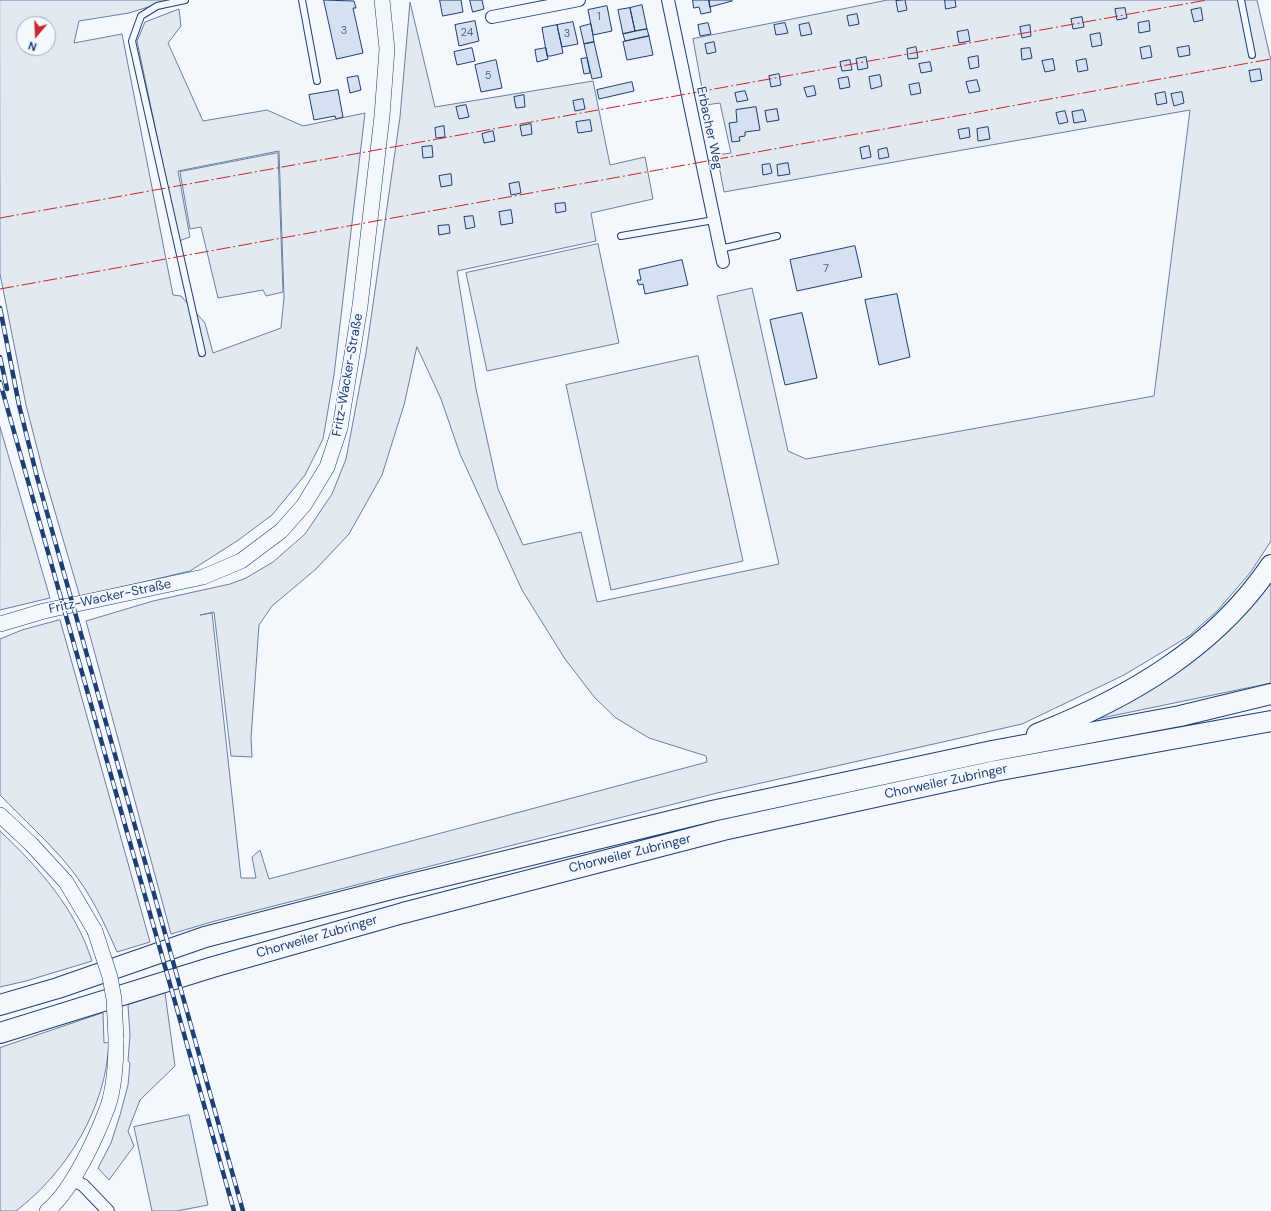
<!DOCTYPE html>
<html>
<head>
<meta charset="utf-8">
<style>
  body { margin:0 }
  #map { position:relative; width:1271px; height:1211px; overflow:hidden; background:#f4f7fb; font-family:"DM Sans",sans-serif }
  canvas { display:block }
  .north { position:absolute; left:16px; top:16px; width:40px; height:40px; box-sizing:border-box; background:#f4f7fb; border:1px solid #9eadc5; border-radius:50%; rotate:199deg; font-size:11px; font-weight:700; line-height:16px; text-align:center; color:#1d3f73 }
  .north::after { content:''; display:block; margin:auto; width:14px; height:18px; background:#c62828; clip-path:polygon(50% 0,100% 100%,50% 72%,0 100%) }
</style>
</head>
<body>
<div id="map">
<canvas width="1271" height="1211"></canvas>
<div class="north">N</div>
</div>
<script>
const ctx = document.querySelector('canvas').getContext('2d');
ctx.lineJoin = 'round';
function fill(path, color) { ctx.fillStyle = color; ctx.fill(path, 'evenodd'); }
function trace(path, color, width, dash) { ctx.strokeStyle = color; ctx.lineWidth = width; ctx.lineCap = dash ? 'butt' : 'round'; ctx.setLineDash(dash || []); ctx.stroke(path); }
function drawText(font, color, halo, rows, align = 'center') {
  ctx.font = font + ' "DM Sans",sans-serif'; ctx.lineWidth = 3; ctx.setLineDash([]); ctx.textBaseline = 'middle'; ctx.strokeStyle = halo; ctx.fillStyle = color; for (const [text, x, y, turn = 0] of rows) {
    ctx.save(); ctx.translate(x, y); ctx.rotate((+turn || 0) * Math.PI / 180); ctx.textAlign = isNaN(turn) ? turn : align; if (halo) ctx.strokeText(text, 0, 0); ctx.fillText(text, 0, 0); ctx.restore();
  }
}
const green = new Path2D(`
  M0,0H171L129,13L79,21L74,43L122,34L173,295L181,296L205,323L213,353L281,328L284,298L279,151L178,171L190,237L179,241L137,41L145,22L179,9L181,26L168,43L203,121L267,110L303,126L365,113L334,375L323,439L305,475L272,515L237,541L190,571L80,597L43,471L26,405L0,274ZM24,24H48V48H24Z
  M888,0H1257L1271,61V541L1250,573L1217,611L1189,636L1124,675L1022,724L717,793L215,921L171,934L86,621L153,601L230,584L246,578L273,562L305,534L332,494L346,459L366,353L400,117L410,2L435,107L593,81L610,165L645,157L653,199L591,213L596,241L457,271L476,389L498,489L523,545L581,532L597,602L779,564L717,296L752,288L788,451L806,459L1154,396L1190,110L724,192L717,155L731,153L720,103L705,105L693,39ZM417,347L441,399L460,454L522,590L565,659L595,698L616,718L649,738L706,756L707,762L269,879L260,850L252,857L256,878H241L212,613L200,615L214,612L231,756L252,757L251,738L259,625L272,606L316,569L349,534L382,475L404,405Z
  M278,153L283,292L266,296L263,290L218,298L201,227L190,229L180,172Z
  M598,244L619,343L487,371L466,273Z
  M698,356L743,561L611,590L566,385Z
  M0,427L50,598L0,610Z
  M1271,577V683L1092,720Z
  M60,620L150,942L117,952C104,922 91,894 70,868C49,842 23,819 0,795V639L22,630Z
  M0,831C40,869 75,908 92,961L26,981L0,987Z
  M165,993L175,1066L140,1100L128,1131L134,1146L109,1180L98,1168L111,1143L120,1115L128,1085L130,1063L128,1061L130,1035L128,1005Z
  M103,1013L104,1043L109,1042C106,1108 68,1171 16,1211H0V1048Z
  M189,1115L208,1205L177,1211H152L134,1127Z`);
const building = new Path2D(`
  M324,0L354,1L356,8H353L363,53L337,59Z
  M440,0H461L463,12L443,16Z
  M470,0H482L484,9L473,12Z
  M693,0H709L711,12L701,14L699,7L694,8Z
  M709,0H732V1L710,7Z
  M905,0L907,10L898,12L896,1Z
  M945,0H955L956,7L946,9Z
  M642,5L647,29L635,31L630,8Z
  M607,6L612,31L593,35L588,10Z
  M630,8L635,31L623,34L618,10Z
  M1125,8L1127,18L1117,20L1115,9Z
  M1201,8L1203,20L1194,22L1191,10Z
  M857,14L859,24L849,26L847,16Z
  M1082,17L1084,27L1073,29L1071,19Z
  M475,21L479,41L459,46L455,25Z
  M1149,21L1150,31L1139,33L1138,23Z
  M573,22L578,44L562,47L557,25Z
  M708,23L711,34L700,36L698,25Z
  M785,23L788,33L776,35L774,25Z
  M809,23L812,34L801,36L799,25Z
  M591,24L594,42L584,44L580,27Z
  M557,25L563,53L551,56H547L542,28Z
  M1030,25L1031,36L1022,38L1020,27Z
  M647,29L649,36L625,41L623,34Z
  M968,30L970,41L959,43L957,32Z
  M1100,33L1102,45L1092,47L1090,35Z
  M649,36L653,55L627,60L623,42Z
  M594,42L602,77L592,79L584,44Z
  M714,42L716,52L707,54L705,44Z
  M1150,46L1152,57L1142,59L1140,48Z
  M1189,46L1190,55L1179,57L1177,48Z
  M916,47L918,58L908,59L907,49Z
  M472,48L475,61L457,65L454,52Z
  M546,48L548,59L537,62L535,50Z
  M1030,48L1032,58L1022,60L1021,49Z
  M978,56L979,67L970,69L968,58Z
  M866,57L868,68L858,70L856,59Z
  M587,58L590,73L584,74L581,59Z
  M1053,59L1055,70L1045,72L1042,61Z
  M1086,59L1088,70L1078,72L1076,61Z
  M496,60L502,88L481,92L475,65Z
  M850,60L852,70L842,71L840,62Z
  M930,62L932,71L921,73L919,64Z
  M1260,69L1262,80L1251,82L1249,71Z
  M779,74L781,85L771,87L769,76Z
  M880,75L882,86L871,89L869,77Z
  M358,76L361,90L350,93L347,78Z
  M848,77L850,87L840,89L838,79Z
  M977,80L980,91L969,93L966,82Z
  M632,82L634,91L599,99L597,90Z
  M919,83L921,93L911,95L909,85Z
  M814,86L816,95L807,97L804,88Z
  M338,90L343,117L336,119L335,116L314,120L309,95Z
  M745,91L748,100L737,102L735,93Z
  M1165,92L1167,103L1157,105L1155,94Z
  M1182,92L1184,103L1174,106L1171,94Z
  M524,95L525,107L516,108L514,97Z
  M583,99L585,109L575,111L573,101Z
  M466,105L469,117L459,119L456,107Z
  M756,107L760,130L745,132V136L739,137L740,141L732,142L729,123L737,122L736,110Z
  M777,109L779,120L767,122L765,111Z
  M1083,110L1086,121L1074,123L1072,112Z
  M1065,111L1068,122L1059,124L1056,113Z
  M590,120L592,131L578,133L576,122Z
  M531,124L532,134L522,136L520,126Z
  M444,126L445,137L436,138L435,128Z
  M988,127L990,139L978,141L977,129Z
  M969,128L970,137L960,139L958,130Z
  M493,131L495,141L484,143L482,134Z
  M432,146L433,157L423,158L422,147Z
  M869,146L871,157L862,159L860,148Z
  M887,148L889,157L879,159L878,150Z
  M788,163L790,174L778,176L777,165Z
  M770,164L772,173L763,175L762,165Z
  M451,174L452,185L441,187L439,176Z
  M519,182L521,193L511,195L509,184Z
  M565,203L566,211L556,213L555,204Z
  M511,210L513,223L501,225L499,212Z
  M473,216L475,227L466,229L464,217Z
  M449,225L450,233L439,235L438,226Z
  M855,246L862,277L797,291L790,260Z
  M682,260L688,285L645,294L643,284L639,285L637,280H641L639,270Z
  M897,294L910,357L879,365L865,300Z
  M802,313L817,378L785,385L770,320Z`);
const service = new Path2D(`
  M185,0L157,6L141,16L132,41L202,353
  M302,0L317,81
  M1241,0L1252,55
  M621,236L714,220
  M720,249L777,236`);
const minor = new Path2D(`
  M668,0L723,262
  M492,17L579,0
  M72,1180L83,1185L108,1211`);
const tertiary = new Path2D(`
  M0,624L44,611L203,577L241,561L281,531L304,505L327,467L340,428L360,306L382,116L387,49L382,0
  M0,815L31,844L66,882L95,931
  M47,1211C72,1191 97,1136 108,1106C115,1085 116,1061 116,1039`);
const trunk = new Path2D(`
  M1037,734C1129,698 1215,648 1271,565
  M0,1005L58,988L205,937L395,888L712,811L992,751L1180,716L1271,694
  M0,1033L213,967L403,913L723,830L995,771L1271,721`);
const rail = new Path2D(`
  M0,308L19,405L37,477L243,1211
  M0,357L7,389
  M0,382L234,1211`);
const tertiaryBridge = new Path2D(`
  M95,931L110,977L114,999L116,1039`);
const power = new Path2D(`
  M0,218L1207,0
  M0,289L1271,59`);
const numberNames = [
  ["1",599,17],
  ["3",344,31],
  ["24",467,33],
  ["3",567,34],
  ["5",488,76],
  ["7",826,269]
];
const streetNames = [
  ["Erbacher Weg",709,128,78],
  ["Fritz-Wacker-Straße",348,375,-80],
  ["Fritz-Wacker-Straße",110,597,-12],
  ["Chorweiler Zubringer",946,782,-12],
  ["Chorweiler Zubringer",630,854,-14],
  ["Chorweiler Zubringer",317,937,-16]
];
fill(green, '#e3e9f0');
trace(green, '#687fa3', 1);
fill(building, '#d5e0f0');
trace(building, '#1d3f73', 1);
trace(service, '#1d3f73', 8);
trace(minor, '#1d3f73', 14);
trace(tertiary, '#1d3f73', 16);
trace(trunk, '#1d3f73', 22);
trace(service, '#f4f7fb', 6);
trace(minor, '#f4f7fb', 12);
trace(tertiary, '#f4f7fb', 15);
trace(trunk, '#f4f7fb', 20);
trace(rail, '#1d3f73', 4.5);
trace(rail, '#f4f7fb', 3, [9]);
trace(tertiaryBridge, '#1d3f73', 16, []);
trace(tertiaryBridge, '#f4f7fb', 15);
trace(power, '#c62828', 1, [14, 3, 2, 3]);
drawText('11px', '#4b6792', null, numberNames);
drawText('13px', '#1d3f73', '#f4f7fb', streetNames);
</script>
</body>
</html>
